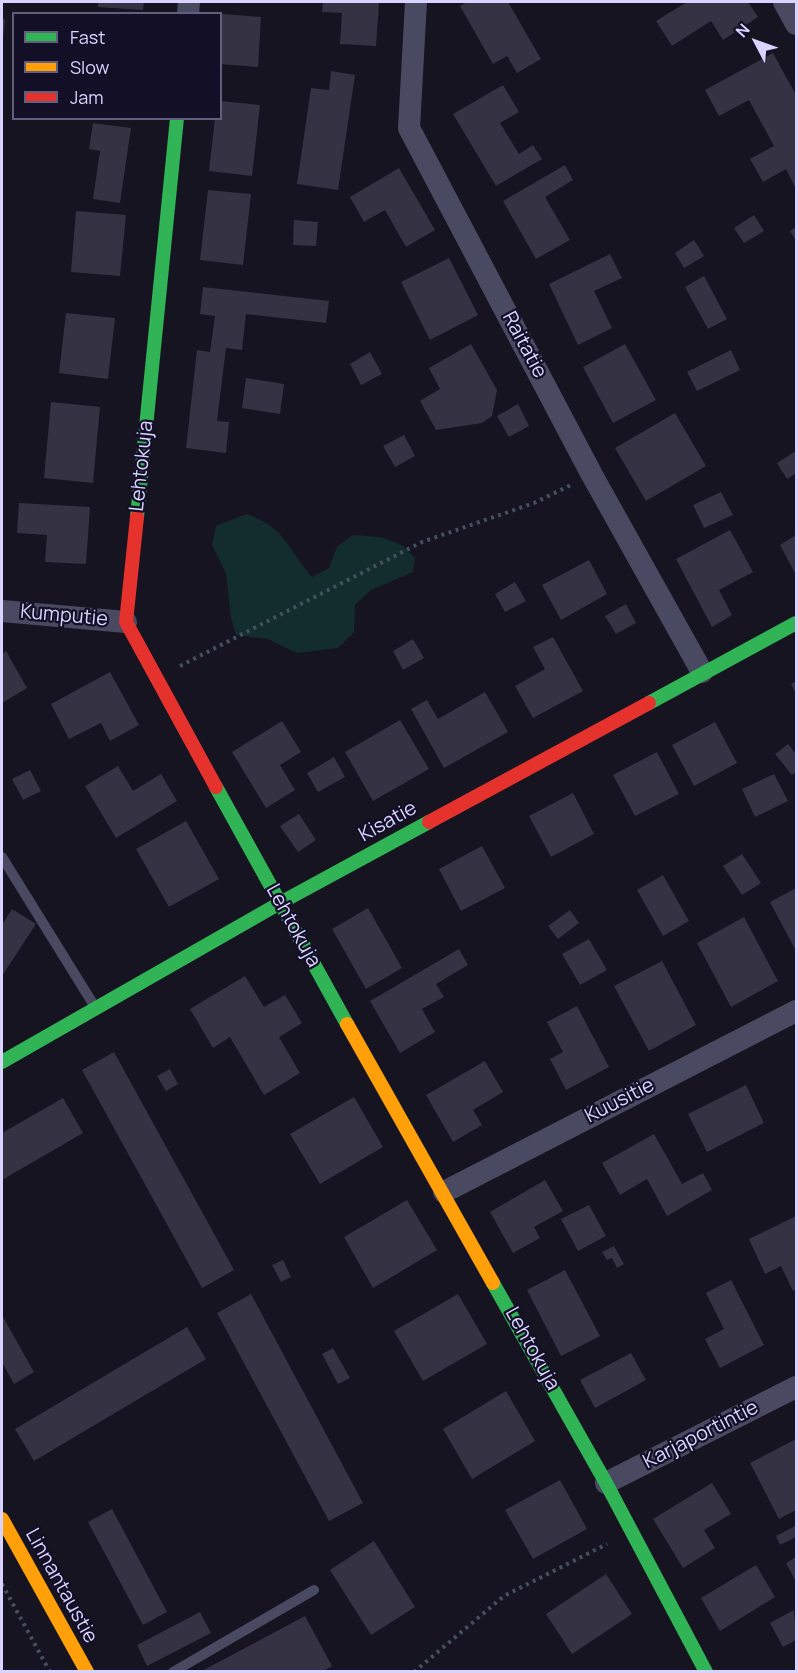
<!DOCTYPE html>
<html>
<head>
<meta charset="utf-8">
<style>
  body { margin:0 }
  #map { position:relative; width:798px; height:1673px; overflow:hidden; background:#161421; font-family:Manrope,sans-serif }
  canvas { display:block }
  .frame { position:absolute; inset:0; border:3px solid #d9d4ff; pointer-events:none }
  .legend { position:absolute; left:12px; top:12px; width:210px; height:108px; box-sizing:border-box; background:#130f26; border:2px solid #625e7d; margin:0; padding:8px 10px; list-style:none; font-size:18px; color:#d9d4ff }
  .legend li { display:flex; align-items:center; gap:12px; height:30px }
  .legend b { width:30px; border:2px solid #625e7d }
  .north { position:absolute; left:726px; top:12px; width:60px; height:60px; -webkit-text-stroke:4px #130f26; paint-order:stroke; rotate:311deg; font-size:16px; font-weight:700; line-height:24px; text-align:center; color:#d9d4ff }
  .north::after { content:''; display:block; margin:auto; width:21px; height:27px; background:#d9d4ff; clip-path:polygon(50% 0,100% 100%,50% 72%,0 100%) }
</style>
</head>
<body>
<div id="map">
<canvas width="798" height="1673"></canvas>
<div class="frame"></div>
<ul class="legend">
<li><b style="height:8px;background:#30b455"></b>Fast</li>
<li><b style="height:8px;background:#ff9f0a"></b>Slow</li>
<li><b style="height:8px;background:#e5322d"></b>Jam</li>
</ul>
<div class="north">N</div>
</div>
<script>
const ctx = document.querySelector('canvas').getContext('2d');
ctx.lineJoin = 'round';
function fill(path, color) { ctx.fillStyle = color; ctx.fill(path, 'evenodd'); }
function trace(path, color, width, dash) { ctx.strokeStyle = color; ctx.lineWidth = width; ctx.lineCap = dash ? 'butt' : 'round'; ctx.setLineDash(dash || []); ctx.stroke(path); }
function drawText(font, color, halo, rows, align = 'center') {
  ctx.font = font + ' Manrope,sans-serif'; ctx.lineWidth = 4.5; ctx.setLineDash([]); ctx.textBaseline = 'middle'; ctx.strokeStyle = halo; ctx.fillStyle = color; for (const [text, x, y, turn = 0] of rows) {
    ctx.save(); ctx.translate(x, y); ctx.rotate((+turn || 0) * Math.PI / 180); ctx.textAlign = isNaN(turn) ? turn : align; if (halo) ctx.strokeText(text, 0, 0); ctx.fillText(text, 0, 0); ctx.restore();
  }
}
const green = new Path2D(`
  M247,514C287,529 286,547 312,577L329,568L337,547L353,535L380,537L402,545L415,558L413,572L371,590L355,605L354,632L338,648L297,653L268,639L236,635L231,618L226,573L212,545L216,526Z`);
const building = new Path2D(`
  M98,2H144L143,10L98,7Z
  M323,2H379L376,46L340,44L342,13L322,12Z
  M467,2H508L541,59L517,73L507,56L493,64L460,6Z
  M687,2H748L758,17L723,40L711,21L672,46L656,21Z
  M221,14L261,17L258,67L220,64Z
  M2,19H5L3,40H2Z
  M773,53L796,95V189L786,169L763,182L750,159L774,146L749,100L719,116L705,90Z
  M331,71L355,75L338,190L297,184L311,88L329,90Z
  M503,85L519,112L500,123L519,154L533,145L542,159L496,186L453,114Z
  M220,101L260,105L252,176L209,171L215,118H220Z
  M93,123L131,128L120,203L93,199L100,151L89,149Z
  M565,165L573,180L545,197L570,240L536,259L503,201Z
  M399,168L435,230L406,247L385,210L364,222L350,197Z
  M208,190L251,194L243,265L200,260Z
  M76,211L126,215L120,276L71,272Z
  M754,215L764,231L744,243L734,228Z
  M294,220L318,222L316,246L293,245Z
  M796,227V241L790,231Z
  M694,240L704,256L684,268L675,253Z
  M610,254L622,278L594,291L612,328L578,345L549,284Z
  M449,258L478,315L430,340L401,282Z
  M704,276L727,319L708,329L685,287Z
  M203,287L329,301L326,323L246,314L242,350L226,348L217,421L229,422L226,453L186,448L197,350L210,352L215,316L200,314Z
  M66,313L115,318L108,379L59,373Z
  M471,344L497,390L492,416L482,423L436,430L420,401L440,389L429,368Z
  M625,344L656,400L613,423L583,367Z
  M731,350L740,370L697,391L687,372Z
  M370,352L382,374L361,385L350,364Z
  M246,378L284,384L280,414L242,408Z
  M51,402L100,407L93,483L44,478Z
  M518,404L529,426L509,437L497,416Z
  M675,413L706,466L646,501L615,448Z
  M404,435L415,456L395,467L383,446Z
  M796,451V473L787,479L777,463Z
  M721,492L733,515L704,528L693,505Z
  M19,503L90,507L86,564L45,562L47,535L17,533Z
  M730,530L753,572L719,590L732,615L712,627L676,559Z
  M796,535V575L780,545Z
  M589,560L607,594L561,620L542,585Z
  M515,582L526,601L505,612L495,594Z
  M626,604L636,623L616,634L605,616Z
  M553,637L583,691L533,718L515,686L545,669L533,647Z
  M413,639L424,658L403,670L393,651Z
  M6,651L27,688L2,703V654Z
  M110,672L139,725L110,741L101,723L69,739L51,704Z
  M796,681V694L791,684Z
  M485,692L508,732L444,768L411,709L427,700L438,719Z
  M400,720L429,769L373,801L345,752Z
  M282,721L301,752L280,765L295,790L266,808L232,752Z
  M715,722L737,763L694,786L672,745Z
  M788,744L796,754V772L792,775L775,754Z
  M657,752L679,794L635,816L613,775Z
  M334,757L345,777L318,792L307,773Z
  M118,766L133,791L161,774L177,801L116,838L85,786Z
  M30,770L41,791L23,800L12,779Z
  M774,774L788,801L755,817L742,789Z
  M573,793L594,834L551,857L529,816Z
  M299,814L316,840L298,852L280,826Z
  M186,821L219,879L169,907L136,849Z
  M482,846L505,888L461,911L439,869Z
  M742,854L761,883L742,895L723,866Z
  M663,875L689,921L663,936L637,890Z
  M796,888V951L770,902Z
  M368,908L402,968L366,989L332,929Z
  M12,909L36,924L2,976V925Z
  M570,910L579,923L558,939L548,926Z
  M744,917L778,981L731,1007L697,943Z
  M589,939L607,970L580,985L562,954Z
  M459,949L468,965L436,984L444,997L422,1009L435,1032L400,1053L370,1001Z
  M662,961L696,1025L649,1051L614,986Z
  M245,976L264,1007L285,995L302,1023L279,1037L300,1073L264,1095L230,1037L213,1048L190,1009Z
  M577,1006L609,1067L566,1090L550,1059L563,1052L547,1022Z
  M114,1052L234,1270L202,1288L82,1070Z
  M485,1061L503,1092L473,1110L482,1125L453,1142L426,1095Z
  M170,1069L178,1084L166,1091L157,1076Z
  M746,1085L764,1123L707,1152L688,1114Z
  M354,1097L383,1147L320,1184L290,1134Z
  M63,1098L83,1133L2,1180V1133Z
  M654,1134L682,1184L703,1173L712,1190L667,1216L647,1179L620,1195L602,1163Z
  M545,1180L563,1211L534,1227L540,1238L513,1253L490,1212Z
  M407,1200L437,1250L373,1288L344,1237Z
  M589,1205L606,1236L578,1251L561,1219Z
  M796,1216V1289L793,1291L781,1266L765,1274L749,1239Z
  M614,1246L624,1264L617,1268L612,1258L607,1260L602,1252Z
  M283,1260L291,1277L281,1282L272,1265Z
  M565,1270L600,1336L561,1356L527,1290Z
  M731,1280L764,1345L720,1368L705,1339L724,1329L706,1293Z
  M251,1294L363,1503L329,1521L217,1313Z
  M458,1294L487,1344L423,1381L394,1331Z
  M2,1315L34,1372L14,1384L2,1362Z
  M187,1327L206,1359L34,1461L15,1429Z
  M333,1348L350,1378L338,1384L322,1354Z
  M631,1353L646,1380L595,1408L580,1380Z
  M506,1391L535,1441L472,1479L443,1429Z
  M796,1439V1510L779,1519L750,1463Z
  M560,1480L587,1529L533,1559L505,1510Z
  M712,1483L731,1514L704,1530L715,1548L683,1568L653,1519Z
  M112,1509L167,1612L143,1625L88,1522Z
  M795,1526L796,1537L780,1545L776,1536Z
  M374,1541L415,1607L371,1635L330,1570Z
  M796,1557V1582L786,1563Z
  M756,1565L775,1597L720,1631L701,1598Z
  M606,1574L632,1614L572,1654L546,1614Z
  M794,1610L796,1640L783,1647L770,1623Z
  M200,1612L211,1633L147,1666L137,1645Z
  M305,1616L332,1666L322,1672H200Z`);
const path = new Path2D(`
  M180,666L422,542L534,503L573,484
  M2,1584L50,1672
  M414,1672L504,1596L607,1544`);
const lane = new Path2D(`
  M2,857L95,1007
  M173,1672L314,1590`);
const street = new Path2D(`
  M416,2L409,128L592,475L702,672
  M784,2L796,24
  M188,14L189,2
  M2,611L126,622
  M444,1192L796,1011
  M606,1483L796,1387`);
const fast = new Path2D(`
  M137,517L177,118
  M649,703L796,623
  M216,787L347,1024
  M2,1062L280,903L429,822
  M493,1283L606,1483L706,1672`);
const slow = new Path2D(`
  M347,1024L493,1283
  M2,1519L87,1672`);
const jam = new Path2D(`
  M137,517L126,622L216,787
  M429,822L649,703`);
const streetNames = [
  ["Raitatie",524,345,62],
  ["Lehtokuja",142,466,-84],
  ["Kumputie",64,616,5],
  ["Kisatie",388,822,-29],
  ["Lehtokuja",293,926,61],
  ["Kuusitie",620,1101,-27],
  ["Lehtokuja",532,1349,61],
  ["Karjaportintie",701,1435,-27],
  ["Linnantaustie",61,1586,61]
];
fill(green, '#132c2d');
fill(building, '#343243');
trace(path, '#44505f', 4, [3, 4.5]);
trace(lane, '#4a4962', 10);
trace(street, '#4a4962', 22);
trace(fast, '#30b455', 14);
trace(slow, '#ff9f0a', 14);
trace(jam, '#e5322d', 14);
drawText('20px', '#d9d4ff', '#130f26', streetNames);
</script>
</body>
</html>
